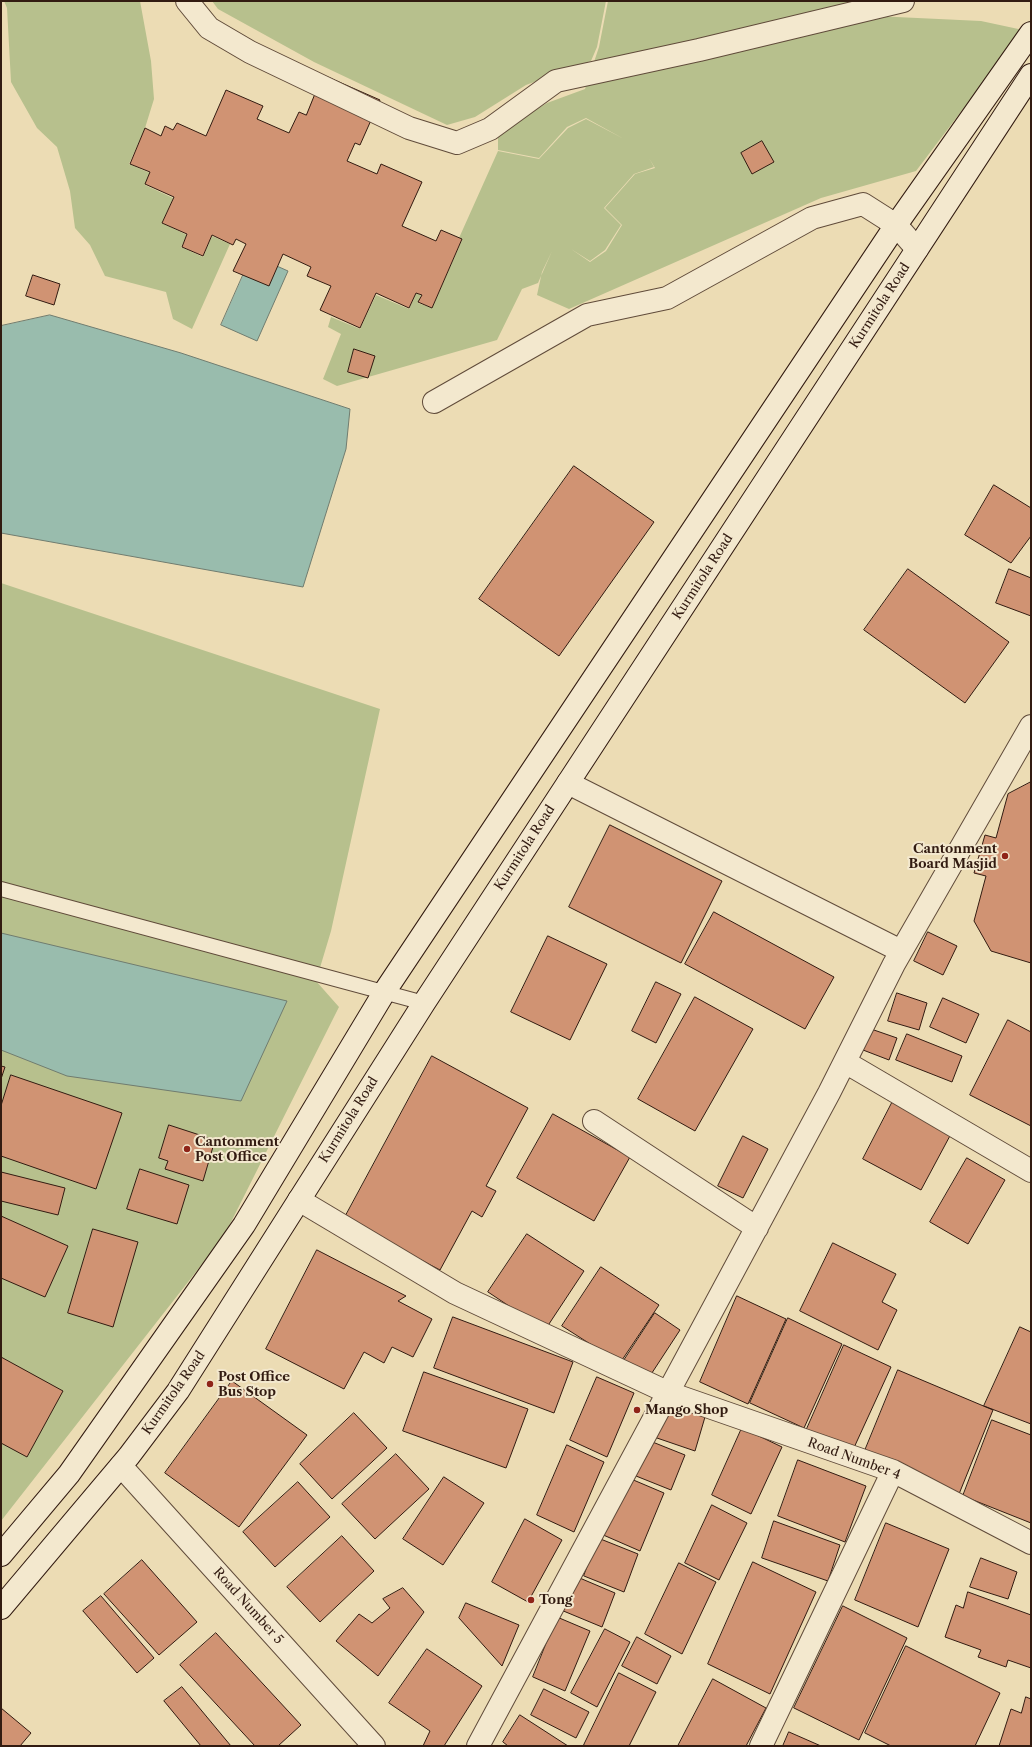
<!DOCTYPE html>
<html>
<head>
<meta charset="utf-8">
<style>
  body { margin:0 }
  #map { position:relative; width:1032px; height:1747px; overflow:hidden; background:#ecdcb4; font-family:"Libre Caslon Text",serif }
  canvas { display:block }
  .frame { position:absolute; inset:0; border:2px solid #321b11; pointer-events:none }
</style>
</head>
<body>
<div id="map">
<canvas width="1032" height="1747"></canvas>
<div class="frame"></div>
</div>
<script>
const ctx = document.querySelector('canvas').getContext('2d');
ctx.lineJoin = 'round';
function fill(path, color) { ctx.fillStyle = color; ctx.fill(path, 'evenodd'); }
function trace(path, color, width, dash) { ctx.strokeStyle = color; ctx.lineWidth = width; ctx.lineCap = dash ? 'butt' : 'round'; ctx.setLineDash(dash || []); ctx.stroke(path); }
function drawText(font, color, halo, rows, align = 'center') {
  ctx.font = font + ' "Libre Caslon Text",serif'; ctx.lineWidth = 4; ctx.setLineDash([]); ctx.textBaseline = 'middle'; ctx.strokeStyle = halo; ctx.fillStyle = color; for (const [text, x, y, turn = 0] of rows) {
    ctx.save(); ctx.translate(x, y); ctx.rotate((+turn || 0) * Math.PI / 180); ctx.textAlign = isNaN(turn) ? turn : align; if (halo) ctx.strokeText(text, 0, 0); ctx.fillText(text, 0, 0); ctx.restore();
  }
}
const green = new Path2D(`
  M4,1H140L151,61L154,99L145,128L129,164L150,173L145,185L173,198L162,223L187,235L181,247L203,257L212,236L230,244L192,329L173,319L166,292L105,276L90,245L75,228L70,191L57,147L37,128L11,82L7,8Z
  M212,1H606L597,47L591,61L526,85L475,117L447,125L314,62L218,9Z
  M608,1H866L875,16L981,21L1023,30L916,171L821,198L569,309L537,295L542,272L552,251L571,249L590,262L606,251L622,225L605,208L635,174L655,168L649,158L654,167L634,174L604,208L621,225L605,250L590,261L571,249L552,251L538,283L522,289L497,340L337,386L323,379L341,334L328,327L331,317L360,329L376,295L409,309L416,293L421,295L418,303L432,308L462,240L459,238L498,151L539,159L568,128L586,119L624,139L586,118L567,127L539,158L498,150V133L547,103L585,89L599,47Z
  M1,583L380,709L331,931L316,981L339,1007L224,1236L1,1521Z`);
const water = new Path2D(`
  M252,255L288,271L257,341L221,325Z
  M50,315L181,353L350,409L346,449L303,587L1,533V326Z
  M1,933L287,1001L241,1101L67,1076L1,1050Z`);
const building = new Path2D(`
  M323,75L380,100L360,145L355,143L347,161L377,174L381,164L422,182L402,226L436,241L441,230L462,239L432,308L418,302L422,295L416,293L409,308L376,293L360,328L320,310L331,286L307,276L311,267L283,254L269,286L233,271L246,244L236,239L233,245L212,235L203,256L182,247L187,234L162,223L174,197L145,184L150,172L130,164L145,128L161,136L165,126L173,130L177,123L206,136L226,90L263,106L257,119L289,133L299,112L306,115Z
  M762,141L774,162L752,174L741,153Z
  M33,275L60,284L54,305L26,296Z
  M354,349L375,356L368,378L348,372Z
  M574,466L654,522L559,656L479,599Z
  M994,485L1031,508V536L1011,563L965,535Z
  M908,569L1009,642L965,703L864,630Z
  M1009,569L1031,578V616L996,603Z
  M1031,782V963L991,951L974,921L986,876L974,873L985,835L996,838L1008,794Z
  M610,825L722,881L681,963L569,907Z
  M714,912L834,977L805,1029L685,964Z
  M928,932L957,946L943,975L914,961Z
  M548,936L607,964L570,1040L511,1012Z
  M656,982L681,994L656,1043L632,1031Z
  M897,993L927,1003L919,1030L888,1021Z
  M695,997L753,1029L695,1131L638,1099Z
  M943,998L979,1014L966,1043L930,1027Z
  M1008,1020L1031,1032V1126L970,1095Z
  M871,1029L897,1038L889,1060L863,1050Z
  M907,1034L962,1056L952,1082L896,1060Z
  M432,1056L528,1108L486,1186L496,1191L482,1217L472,1211L440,1270L344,1219Z
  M1,1066L5,1067L1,1079Z
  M11,1075L122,1113L96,1189L1,1156V1106Z
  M893,1101L952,1132L921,1190L863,1159Z
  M553,1114L630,1157L594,1221L517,1178Z
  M169,1125L215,1140L203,1181L165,1169L168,1161L159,1158Z
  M743,1136L768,1149L743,1198L718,1186Z
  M967,1158L1005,1180L968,1244L930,1222Z
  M140,1169L189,1185L177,1224L127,1209Z
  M1,1172L65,1188L58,1215L1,1201Z
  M1,1216L68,1246L45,1297L1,1278Z
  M93,1229L138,1242L113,1327L68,1313Z
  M527,1234L584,1271L545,1330L488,1292Z
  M833,1243L896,1274L882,1302L897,1310L878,1350L800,1311Z
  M317,1250L406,1296L398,1301L432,1319L413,1357L392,1347L384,1363L364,1352L344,1389L266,1349Z
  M601,1267L659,1305L620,1363L562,1326Z
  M737,1296L786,1319L748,1404L700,1382Z
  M655,1313L680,1330L646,1382L621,1365Z
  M453,1317L573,1362L554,1413L434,1368Z
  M788,1318L842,1344L804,1428L750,1403Z
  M1020,1327L1031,1332V1424L984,1406Z
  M844,1345L891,1367L852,1452L806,1431Z
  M1,1357L63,1391L27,1457L1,1443Z
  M898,1370L993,1410L959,1494L864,1453Z
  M424,1372L528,1409L506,1468L403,1431Z
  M597,1377L634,1393L607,1457L570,1440Z
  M232,1381L307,1435L239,1527L165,1473Z
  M665,1403L705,1417L695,1451L654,1437Z
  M354,1413L387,1448L332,1499L300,1464Z
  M992,1420L1031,1435V1523L963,1496Z
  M742,1428L782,1447L751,1514L712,1495Z
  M645,1439L685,1455L671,1490L631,1474Z
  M567,1445L604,1462L574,1532L537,1515Z
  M396,1454L429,1489L375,1539L342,1504Z
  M798,1460L866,1486L845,1542L778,1516Z
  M624,1476L664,1493L640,1551L601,1534Z
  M444,1477L484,1503L443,1565L403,1539Z
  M298,1482L330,1517L275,1567L243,1532Z
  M712,1505L747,1523L719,1580L685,1563Z
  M525,1519L562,1540L528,1602L492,1582Z
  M774,1521L840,1545L828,1581L762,1558Z
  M886,1523L949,1549L918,1627L855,1600Z
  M342,1536L374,1571L320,1622L287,1587Z
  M598,1538L638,1554L624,1592L584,1576Z
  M981,1558L1017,1572L1008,1599L970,1587Z
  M142,1560L197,1622L159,1655L104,1594Z
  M753,1562L816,1592L770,1694L708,1664Z
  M679,1563L716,1582L682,1654L645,1634Z
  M575,1576L615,1593L602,1627L561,1610Z
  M403,1588L424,1612L378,1676L336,1641L359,1614L372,1623L390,1608L383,1599Z
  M968,1592L1031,1615V1668L1008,1660L1006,1667L978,1657L981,1650L945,1637L956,1605L963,1608Z
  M101,1596L154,1658L137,1673L83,1611Z
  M466,1603L519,1625L502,1666L459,1618Z
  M843,1606L907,1638L859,1740L794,1708Z
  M557,1617L590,1631L565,1691L533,1677Z
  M605,1629L630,1642L597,1707L571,1693Z
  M216,1633L301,1725L278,1746H255L180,1665Z
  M637,1637L671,1656L657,1684L622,1666Z
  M906,1646L1000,1693L975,1746H891L865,1733Z
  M427,1649L482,1686L444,1746H423L430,1731L389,1703Z
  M619,1673L656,1692L629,1746H586L584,1745Z
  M713,1679L766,1708L746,1746H678Z
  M182,1687L231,1746H201L164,1701Z
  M544,1689L589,1712L576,1738L531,1715Z
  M1026,1697L1031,1699V1746H999L1011,1709L1021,1713Z
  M1,1708L31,1733L20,1746H1Z
  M520,1715L568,1746H508L503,1742Z
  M789,1732L821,1746H783Z`);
const lane = new Path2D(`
  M1,889L424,1003`);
const street = new Path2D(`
  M187,1L209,28L250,52L409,128L457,143L490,129L556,81L699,50L903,1
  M434,402L587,315L667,298L812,218L863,204L896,225L917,249
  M568,783L901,951
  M845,1062L1031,1171
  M594,1121L757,1228
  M299,1200L455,1293L669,1393L893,1471L1031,1543
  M121,1466L374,1746
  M478,1746L829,1093L894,964L1031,726
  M761,1746L893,1471`);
const secondary = new Path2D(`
  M1,1555L69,1474L244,1225L385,991L896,225L1031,33
  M1,1608L129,1456L178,1391L424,1003L1031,75`);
const markers = [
  [1005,856,4,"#8f2418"],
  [187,1149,4,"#8f2418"],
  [210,1384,4,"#8f2418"],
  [637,1410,4,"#8f2418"],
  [531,1600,4,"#8f2418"]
];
const streetNames = [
  ["Kurmitola Road",880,306,-57],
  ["Kurmitola Road",703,577,-57],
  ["Kurmitola Road",525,848,-57],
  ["Kurmitola Road",349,1120,-58],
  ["Kurmitola Road",174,1393,-55],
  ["Road Number 4",854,1459,20],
  ["Road Number 5",248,1606,48]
];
const poiNames = [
  ["Cantonment",997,849,"right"],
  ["Board Masjid",997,864,"right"],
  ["Cantonment",195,1142],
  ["Post Office",195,1157],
  ["Post Office",218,1377],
  ["Bus Stop",218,1392],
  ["Mango Shop",645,1410],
  ["Tong",539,1600]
];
fill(green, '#b7c08d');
fill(water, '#99bcad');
trace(water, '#707c6f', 1);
fill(building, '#d09373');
trace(building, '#321b11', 1);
trace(lane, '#604b3a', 16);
trace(street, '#604b3a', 24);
trace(secondary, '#321b11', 24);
trace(lane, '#f3e8ce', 14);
trace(street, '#f3e8ce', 22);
trace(secondary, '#f3e8ce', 22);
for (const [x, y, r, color] of markers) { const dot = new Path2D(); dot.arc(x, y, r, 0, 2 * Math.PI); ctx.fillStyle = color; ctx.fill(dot); trace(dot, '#f3e8ce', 1.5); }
drawText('13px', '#321b11', '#f3e8ce', streetNames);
drawText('bold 13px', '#321b11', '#f3e8ce', poiNames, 'left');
</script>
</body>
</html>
